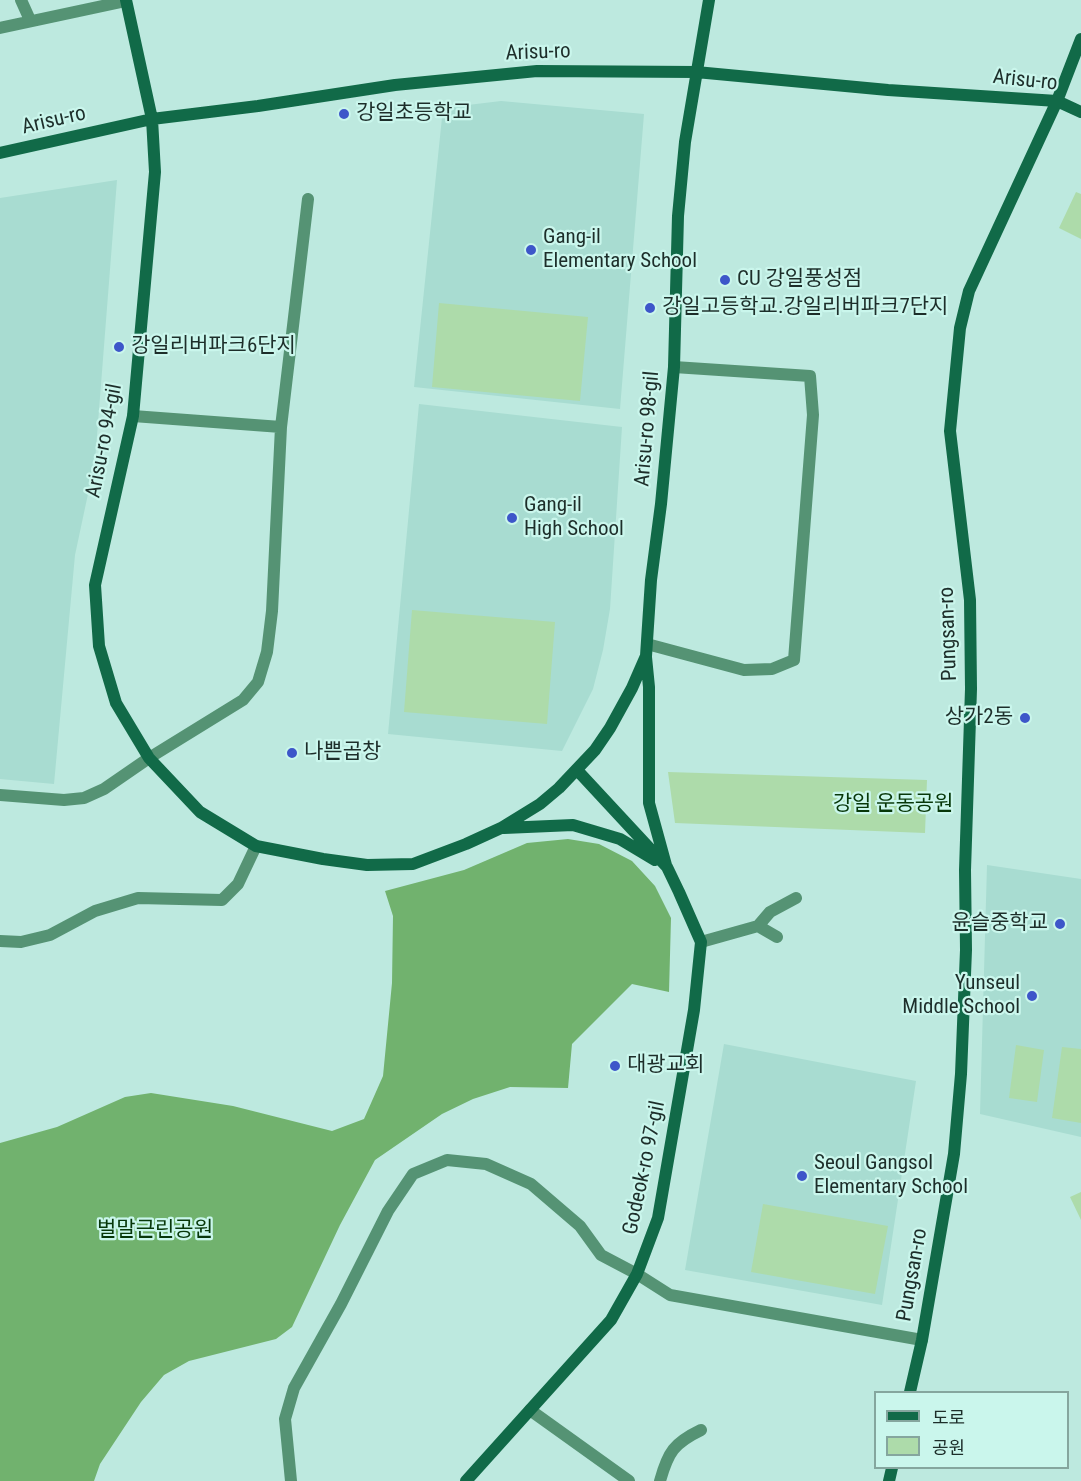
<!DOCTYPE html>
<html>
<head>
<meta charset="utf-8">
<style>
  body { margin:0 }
  #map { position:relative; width:1081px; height:1481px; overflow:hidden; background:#bde9df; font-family:"Roboto Condensed","Noto Sans KR",sans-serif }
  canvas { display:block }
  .legend { position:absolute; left:874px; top:1391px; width:195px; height:78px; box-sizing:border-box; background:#caf6ec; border:2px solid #85a69e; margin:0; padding:8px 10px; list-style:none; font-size:18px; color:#1d2e2a }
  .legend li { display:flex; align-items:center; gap:12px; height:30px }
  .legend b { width:30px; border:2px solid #85a69e }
</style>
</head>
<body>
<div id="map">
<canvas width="1081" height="1481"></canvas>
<ul class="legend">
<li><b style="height:8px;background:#116a48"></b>도로</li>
<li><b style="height:16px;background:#addbaa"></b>공원</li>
</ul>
</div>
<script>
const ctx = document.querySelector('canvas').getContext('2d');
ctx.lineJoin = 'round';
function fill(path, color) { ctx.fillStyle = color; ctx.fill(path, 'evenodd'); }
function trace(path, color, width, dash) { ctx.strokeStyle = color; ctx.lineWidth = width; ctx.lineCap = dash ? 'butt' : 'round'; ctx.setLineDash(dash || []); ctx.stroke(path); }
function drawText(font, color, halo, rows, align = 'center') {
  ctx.font = font + ' "Roboto Condensed","Noto Sans KR",sans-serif'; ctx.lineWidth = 4.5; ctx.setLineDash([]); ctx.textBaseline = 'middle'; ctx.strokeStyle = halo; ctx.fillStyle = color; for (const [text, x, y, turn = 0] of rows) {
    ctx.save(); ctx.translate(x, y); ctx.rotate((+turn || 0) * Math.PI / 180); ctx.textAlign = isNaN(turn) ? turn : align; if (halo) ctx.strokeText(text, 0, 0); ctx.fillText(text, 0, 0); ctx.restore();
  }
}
const built = new Path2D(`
  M501,101L644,114L620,409L414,387L443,108Z
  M117,180L95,461L75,555L54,784L0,779V198Z
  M419,404L622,427L610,609L603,650L593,689L562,751L388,734Z
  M987,865L1081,879V1137L980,1114Z
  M724,1044L916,1081L882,1305L685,1270Z`);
const green = new Path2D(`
  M1076,192L1081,194V239L1059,228Z
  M439,303L588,317L580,401L432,387Z
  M412,610L555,622L547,724L404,712Z
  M668,772L927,780L925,833L675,823Z
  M1016,1045L1044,1050L1037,1102L1009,1098Z
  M1062,1047L1081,1049V1123L1052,1118Z
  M1081,1192V1220L1070,1197Z
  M763,1204L888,1226L875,1294L751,1272Z`);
const forest = new Path2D(`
  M568,839L599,844L632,861L655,886L671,918L669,992L632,984L572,1044L568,1088L510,1087L473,1099L442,1114L375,1160L340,1225L292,1327L276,1339L189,1361L164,1375L141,1402L100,1464L94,1481H0V1143L57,1127L125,1097L151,1093L233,1106L332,1131L364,1119L383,1076L392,983L393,916L385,891L464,870L527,843Z`);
const street = new Path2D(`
  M21,0L30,20
  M0,28L126,1
  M133,416L281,427
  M647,644L744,670L772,669L794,660L813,415L810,376L674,367
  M0,795L64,800L84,798L104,789L149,758L243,700L258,682L267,652L272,611L281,427L308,199
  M758,926L777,937
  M0,941L21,942L50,935L95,911L138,898L222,900L238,884L256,846
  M701,942L758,926L770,912L796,898
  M530,1410L629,1481
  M291,1481L285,1419L294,1388L341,1304L388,1211L413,1174L447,1160L486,1164L531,1184L580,1226L601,1255L637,1274L670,1295L922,1340
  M660,1481C668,1452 674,1443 701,1430`);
const secondary = new Path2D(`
  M126,0L152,119L155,172L133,416L95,585L99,646L116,703L149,758L200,812L256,846L323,859L367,865L413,864L466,844L501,828L540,804L559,788L595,750L610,728L632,688L646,656L651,580L661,504L674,367L678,216L685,142L709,0
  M0,153L152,119L258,106L395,85L537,71L696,72L888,90L1057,101L1081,112
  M646,657L649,687V803L666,865
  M504,828L573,825L620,839L655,860
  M910,1392L922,1340L954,1154L961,1074L966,950L965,870L971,689L970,600L950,431L960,328L969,291L1057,101L1081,39
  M466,1481L611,1320L637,1274L658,1218L694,1010L701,942L679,892L667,867L577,770
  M889,1481L892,1468`);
const markers = [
  [344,114,6,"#3d56c9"],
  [531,250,6,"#3d56c9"],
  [725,280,6,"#3d56c9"],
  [650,308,6,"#3d56c9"],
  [119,347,6,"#3d56c9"],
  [512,518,6,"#3d56c9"],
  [1025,718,6,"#3d56c9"],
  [292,753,6,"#3d56c9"],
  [1060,924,6,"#3d56c9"],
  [1032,996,6,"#3d56c9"],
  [615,1066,6,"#3d56c9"],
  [802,1176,6,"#3d56c9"]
];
const streetNames = [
  ["Arisu-ro",538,53,-2],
  ["Arisu-ro",1025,81,6],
  ["Arisu-ro",54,121,-13],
  ["Arisu-ro 98-gil",648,429,-85],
  ["Arisu-ro 94-gil",105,441,-79],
  ["Pungsan-ro",949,634,-92],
  ["Godeok-ro 97-gil",645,1168,-78],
  ["Pungsan-ro",913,1275,-80]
];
const poiNames = [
  ["강일초등학교",356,114],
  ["Gang-il",543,238],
  ["Elementary School",543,262],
  ["CU 강일풍성점",737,280],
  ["강일고등학교.강일리버파크7단지",662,308],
  ["강일리버파크6단지",131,347],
  ["Gang-il",524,506],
  ["High School",524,530],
  ["상가2동",1013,718,"right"],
  ["나쁜곱창",304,753],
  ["윤슬중학교",1048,924,"right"],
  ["Yunseul",1020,984,"right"],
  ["Middle School",1020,1008,"right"],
  ["대광교회",627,1066],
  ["Seoul Gangsol",814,1164],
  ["Elementary School",814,1188]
];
const parkNames = [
  ["강일 운동공원",893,805],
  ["벌말근린공원",155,1231]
];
fill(built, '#a8dcd1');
fill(green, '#addbaa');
fill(forest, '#71b26e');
trace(street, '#559374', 12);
trace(secondary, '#116a48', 12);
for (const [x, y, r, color] of markers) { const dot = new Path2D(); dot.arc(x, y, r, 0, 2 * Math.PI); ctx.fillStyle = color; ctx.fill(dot); trace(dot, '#caf6ec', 2); }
drawText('21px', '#1d2e2a', '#caf6ec', streetNames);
drawText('21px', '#1d2e2a', '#caf6ec', poiNames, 'left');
drawText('21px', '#073709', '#caf6ec', parkNames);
</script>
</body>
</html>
